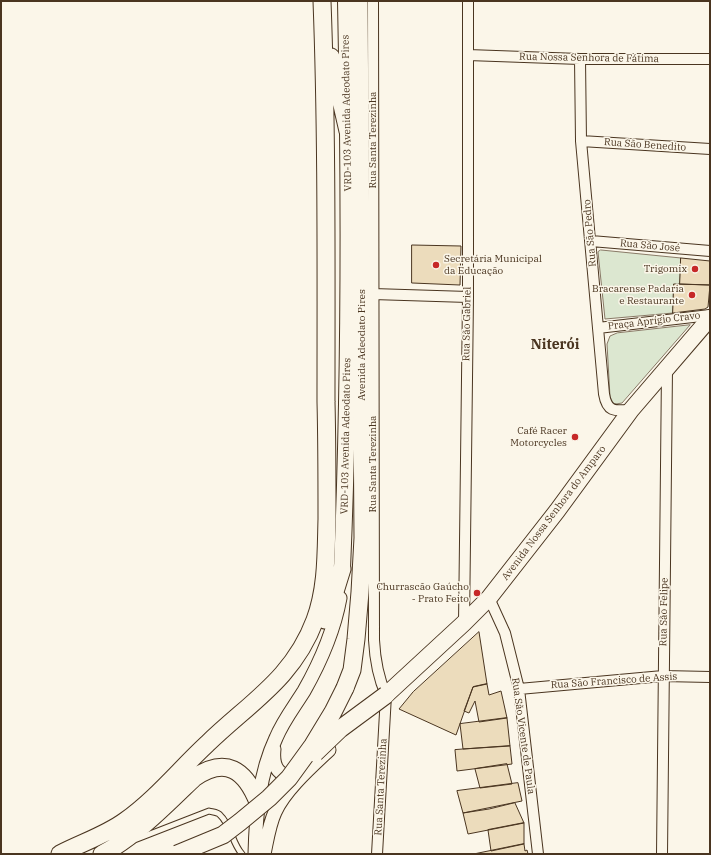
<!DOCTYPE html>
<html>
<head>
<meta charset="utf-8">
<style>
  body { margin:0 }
  #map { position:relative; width:711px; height:855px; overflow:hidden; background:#fbf6e9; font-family:"IBM Plex Serif",serif }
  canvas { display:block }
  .frame { position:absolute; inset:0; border:2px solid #4a3520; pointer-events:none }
</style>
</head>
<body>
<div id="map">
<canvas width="711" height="855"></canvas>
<div class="frame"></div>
</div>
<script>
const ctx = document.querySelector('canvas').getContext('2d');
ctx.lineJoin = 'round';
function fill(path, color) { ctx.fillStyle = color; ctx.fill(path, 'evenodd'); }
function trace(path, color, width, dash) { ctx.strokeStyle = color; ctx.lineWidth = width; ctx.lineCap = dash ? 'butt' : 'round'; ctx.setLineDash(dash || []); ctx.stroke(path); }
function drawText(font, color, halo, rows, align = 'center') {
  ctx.font = font + ' "IBM Plex Serif",serif'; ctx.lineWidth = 3; ctx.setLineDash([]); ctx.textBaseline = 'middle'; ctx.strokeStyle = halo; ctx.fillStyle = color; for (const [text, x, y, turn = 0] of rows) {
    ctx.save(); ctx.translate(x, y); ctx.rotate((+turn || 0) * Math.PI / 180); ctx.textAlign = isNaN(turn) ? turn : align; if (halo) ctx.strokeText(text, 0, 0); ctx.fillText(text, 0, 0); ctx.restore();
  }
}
const green = new Path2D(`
  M601,250L681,258L680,284L674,285L673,313L605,319L598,252Z
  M690,325L622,403L616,404L613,403L610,397L607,344L610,336L617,333Z`);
const building = new Path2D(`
  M412,245L461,246L460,285L412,283Z
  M681,258L710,261V285L680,284Z
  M674,284L710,285L708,307L705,309L673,313Z
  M479,632L487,684L473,687L456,735L399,709L413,692Z
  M487,684L489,695L501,691L507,718L479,722L475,701L469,713L464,711L473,687Z
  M507,718L510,746L463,749L460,724Z
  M510,746L512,764L457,771L455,750Z
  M507,764L512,784L480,788L475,769Z
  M518,783L522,801L463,813L457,791Z
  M515,803L524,823L468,834L463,813L489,809Z
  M524,823V844L491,851L488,830Z
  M524,844L525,851L527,850L528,854H474Z`);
const service = new Path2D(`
  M137,839L209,811C212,812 218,812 220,815C231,825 232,843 242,854`);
const minor = new Path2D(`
  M373,1L374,640C375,660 378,677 386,695L377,854
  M468,55L580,59H710
  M580,59L581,141L604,394C607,412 614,411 631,410
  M581,141L710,149
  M591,241L710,251
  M373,294L468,297
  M598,328L710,315
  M489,598L505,633L519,689L538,854
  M464,623L468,297V1
  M519,689L663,676L710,677
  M662,854L667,369`);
const tertiary = new Path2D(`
  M274,749C272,767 279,779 298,775
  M255,854C256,815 259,774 276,738C283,721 294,707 304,691C321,661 334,631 340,598
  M264,854C267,840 269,825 275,812C285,790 311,767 329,750`);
const primary = new Path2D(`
  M342,569C350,380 350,190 346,1
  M386,695L464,623L489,598L557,511L631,410L710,318`);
const trunk = new Path2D(`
  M331,57L348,131
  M325,620L329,611L342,569
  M345,688L352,670L356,639L360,592L363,538L359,1
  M60,854C81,843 106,835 125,821C156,799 180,769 207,744C249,703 293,679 315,620C327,588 326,553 327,519C327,480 327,441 326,402C326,268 327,134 322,1
  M102,854C134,838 168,803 194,778C226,756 245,770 258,802`);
const trunkBridge = new Path2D(`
  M315,753L340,729L386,695
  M177,854L223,835L240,822L269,798L289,778L313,745L333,712L345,688`);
const markers = [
  [436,265,4,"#c62828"],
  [695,269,4,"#c62828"],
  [692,295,4,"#c62828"],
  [575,437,4,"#c62828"],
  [477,593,4,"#c62828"]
];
const streetNames = [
  ["Rua Nossa Senhora de Fátima",589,58,1],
  ["VRD-103 Avenida Adeodato Pires",347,113,-91],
  ["Rua Santa Terezinha",373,140,-90],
  ["Rua São Benedito",645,145,4],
  ["Rua São Pedro",590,233,-95],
  ["Rua São José",650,246,5],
  ["Praça Aprígio Cravo",654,321,-7],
  ["Rua São Gabriel",467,324,-89],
  ["Avenida Adeodato Pires",362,345,-90],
  ["VRD-103 Avenida Adeodato Pires",346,436,-89],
  ["Rua Santa Terezinha",373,464,-90],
  ["Avenida Nossa Senhora do Amparo",554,513,-53],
  ["Rua São Felipe",664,612,-89],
  ["Rua São Francisco de Assis",614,681,-4],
  ["Rua São Vicente de Paula",523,736,82],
  ["Rua Santa Terezinha",381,787,-87]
];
const poiNames = [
  ["Secretária Municipal",444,259,"left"],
  ["da Educação",444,271,"left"],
  ["Trigomix",687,269],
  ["Bracarense Padaria",684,289],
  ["e Restaurante",684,301],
  ["Café Racer",567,431],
  ["Motorcycles",567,443],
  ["Churrascão Gaúcho",469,587],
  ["- Prato Feito",469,599]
];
const districtNames = [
  ["Niterói",555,345]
];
fill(green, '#dce7d0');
trace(green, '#887966', 1);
fill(building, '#ecdcbc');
trace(building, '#4a3520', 1);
trace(service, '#4a3520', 7);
trace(minor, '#4a3520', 12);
trace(tertiary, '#4a3520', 15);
trace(primary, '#4a3520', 18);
trace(trunk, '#4a3520', 19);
trace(service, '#fbf6e9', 5);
trace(minor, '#fbf6e9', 10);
trace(tertiary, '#fbf6e9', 13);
trace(primary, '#fbf6e9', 16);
trace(trunk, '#fbf6e9', 17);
trace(trunkBridge, '#4a3520', 19, []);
trace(trunkBridge, '#fbf6e9', 17);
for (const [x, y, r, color] of markers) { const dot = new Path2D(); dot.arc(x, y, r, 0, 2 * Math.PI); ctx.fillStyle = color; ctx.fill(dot); trace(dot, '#fbf6e9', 1.5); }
drawText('10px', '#4a3520', '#fbf6e9', streetNames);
drawText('10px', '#4a3520', '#fbf6e9', poiNames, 'right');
drawText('bold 14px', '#4a3520', '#fbf6e9', districtNames);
</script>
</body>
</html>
